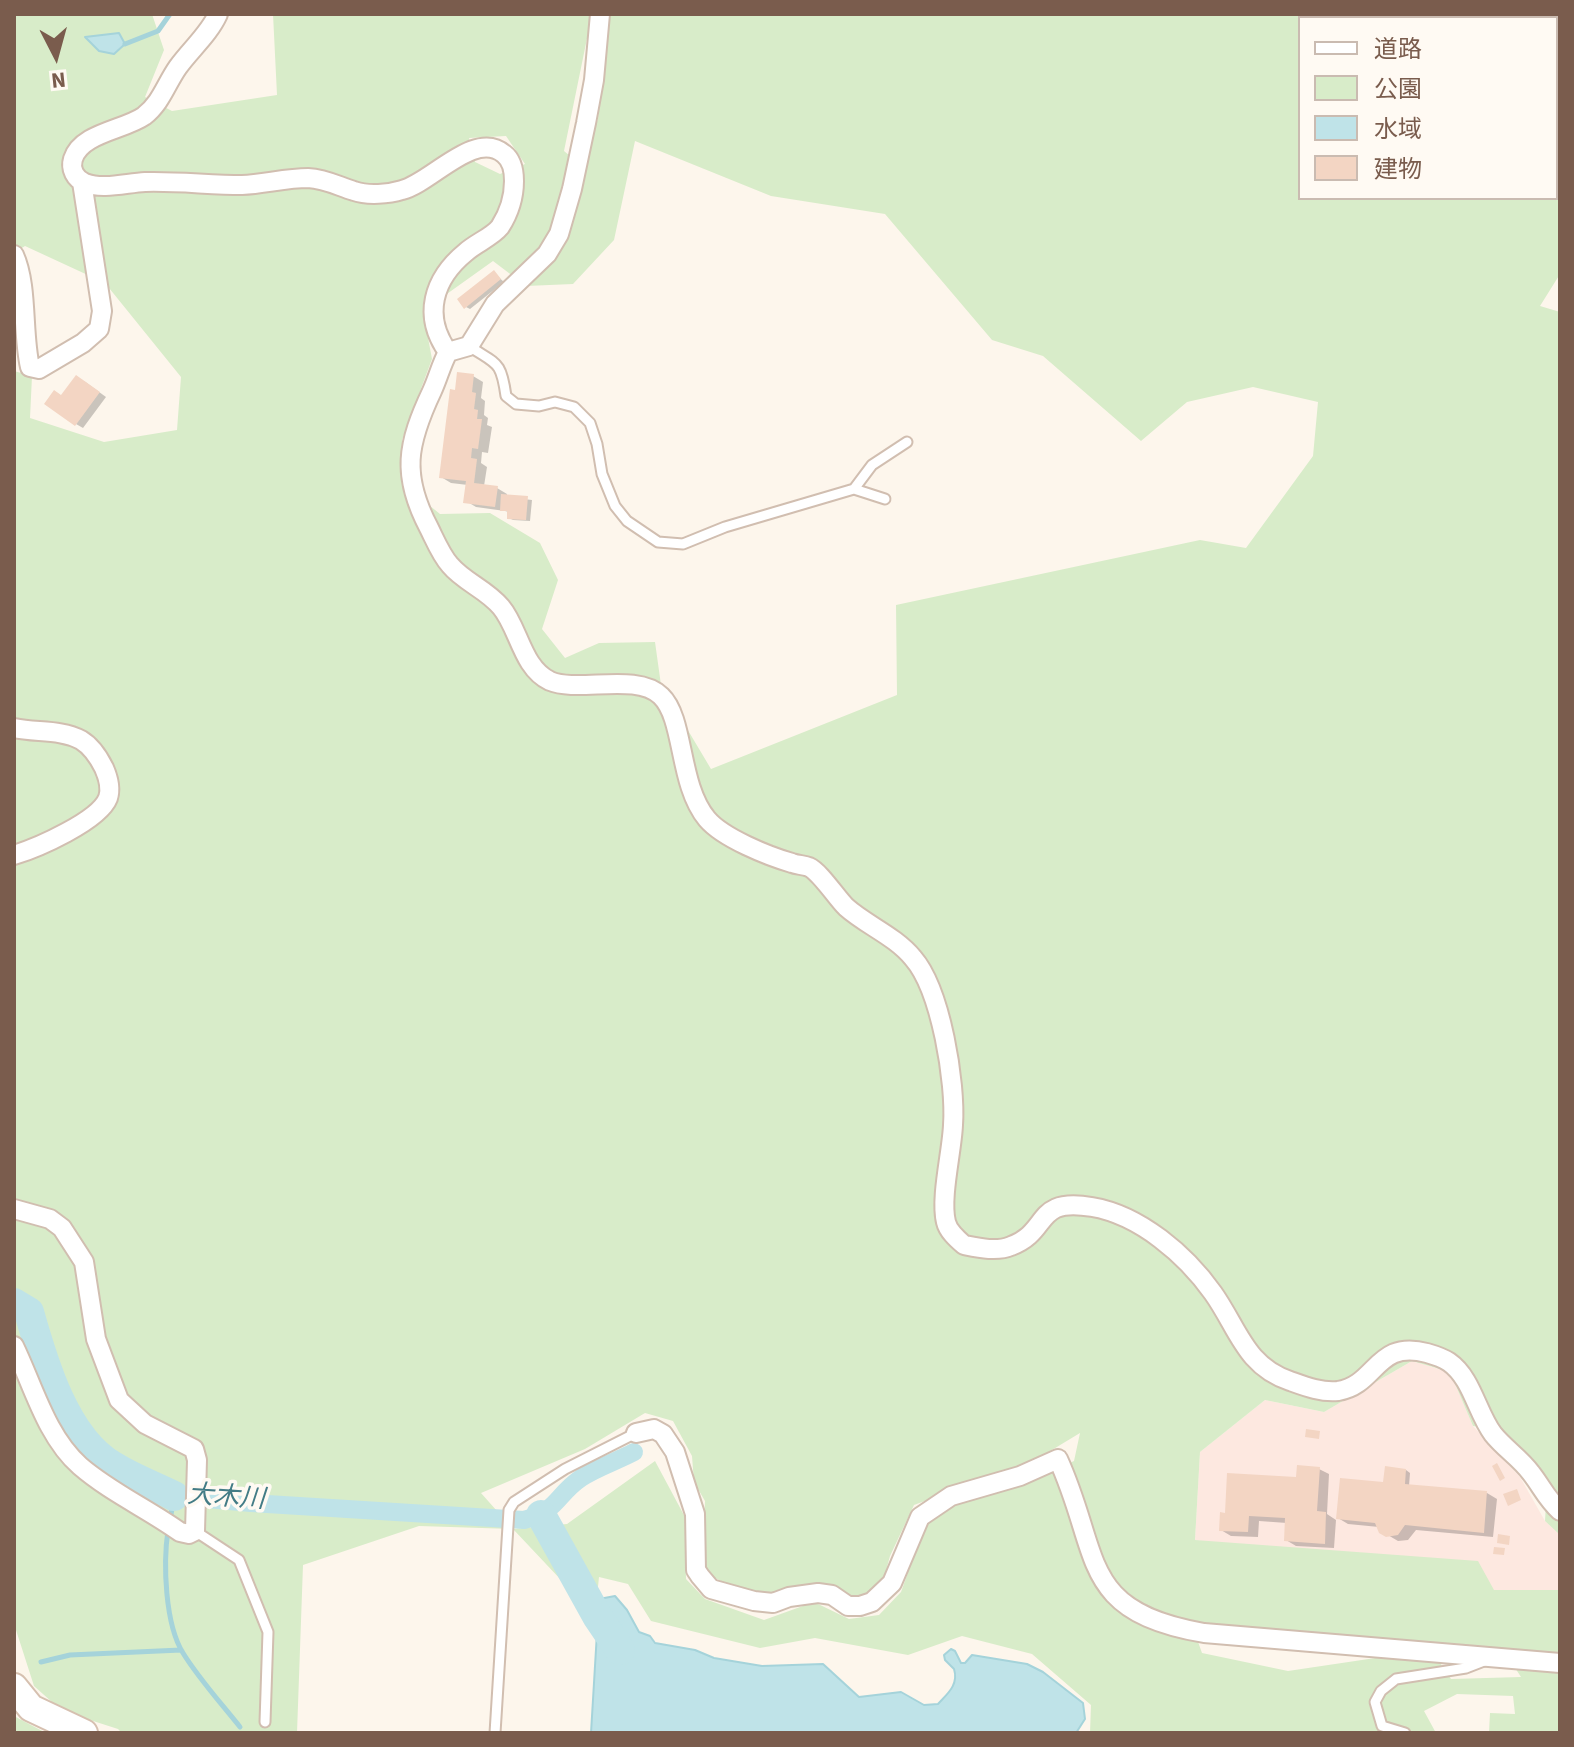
<!DOCTYPE html>
<html>
<head>
<meta charset="utf-8">
<style>
  body { margin:0 }
  #map { position:relative; width:1574px; height:1747px; overflow:hidden; background:#fdf6ec; font-family:"Source Sans 3","Noto Sans JP",sans-serif }
  canvas { display:block }
  .frame { position:absolute; inset:0; border:16px solid #7a5c4d; pointer-events:none }
  .legend { position:absolute; left:1298px; top:16px; width:260px; height:184px; box-sizing:border-box; background:#fffaf3; border:2px solid #cabbb1; margin:0; padding:10px 14px; list-style:none; font-size:24px; color:#7a5c4d }
  .legend li { display:flex; align-items:center; gap:16px; height:40px }
  .legend b { width:40px; border:2px solid #cabbb1 }
  .north { position:absolute; left:16px; top:16px; width:80px; height:80px; -webkit-text-stroke:6px #fffaf3; paint-order:stroke; rotate:174deg; font-size:22px; font-weight:700; line-height:32px; text-align:center; color:#7a5c4d }
  .north::after { content:''; display:block; margin:auto; width:28px; height:36px; background:#7a5c4d; clip-path:polygon(50% 0,100% 100%,50% 72%,0 100%) }
</style>
</head>
<body>
<div id="map">
<canvas width="1574" height="1747"></canvas>
<div class="frame"></div>
<ul class="legend">
<li><b style="height:10px;background:#fff"></b>道路</li>
<li><b style="height:22px;background:#d8ecc9"></b>公園</li>
<li><b style="height:22px;background:#bfe3e8"></b>水域</li>
<li><b style="height:22px;background:#f3d5c3"></b>建物</li>
</ul>
<div class="north">N</div>
</div>
<script>
const ctx = document.querySelector('canvas').getContext('2d');
ctx.lineJoin = 'round';
function fill(path, color) { ctx.fillStyle = color; ctx.fill(path, 'evenodd'); }
function trace(path, color, width, dash) { ctx.strokeStyle = color; ctx.lineWidth = width; ctx.lineCap = dash ? 'butt' : 'round'; ctx.setLineDash(dash || []); ctx.stroke(path); }
function drawText(font, color, halo, rows, align = 'center') {
  ctx.font = font + ' "Source Sans 3","Noto Sans JP",sans-serif'; ctx.lineWidth = 7; ctx.setLineDash([]); ctx.textBaseline = 'middle'; ctx.strokeStyle = halo; ctx.fillStyle = color; for (const [text, x, y, turn = 0] of rows) {
    ctx.save(); ctx.translate(x, y); ctx.rotate((+turn || 0) * Math.PI / 180); ctx.textAlign = isNaN(turn) ? turn : align; if (halo) ctx.strokeText(text, 0, 0); ctx.fillText(text, 0, 0); ctx.restore();
  }
}
const commercial = new Path2D(`
  M1412,1361L1450,1372L1473,1426L1520,1477L1545,1521L1560,1535V1590H1493L1195,1540L1200,1452L1265,1400L1324,1412Z`);
const green = new Path2D(`
  M14,14H152L164,50L145,97L172,111L277,95L273,14H592L564,151L581,165L598,119L603,41L608,14H1560V274L1540,306L1560,312V1535L1545,1521L1547,1485L1502,1430L1473,1426L1450,1372L1412,1361L1324,1412L1265,1400L1200,1452L1195,1540L1478,1561L1494,1590H1560V1733H1489L1490,1713L1515,1714L1513,1696L1457,1694L1424,1711L1436,1733H1090L1091,1705L1032,1654L962,1636L908,1655L815,1638L760,1648L651,1621L628,1584L599,1577L595,1616L513,1529L419,1526L303,1565L297,1733H122L118,1729L62,1711L34,1686L16,1630L14,1631V371L32,376L30,418L104,442L177,430L181,377L105,283L25,246L14,253ZM1300,18H1556V198H1300ZM506,136L525,164L500,174L475,162L469,138ZM635,141L771,196L885,214L992,340L1043,356L1141,441L1187,402L1253,387L1318,402L1313,456L1246,548L1200,540L896,605L897,695L711,769L661,685L655,642L599,643L565,658L542,629L558,580L540,543L490,513L440,514L404,485L402,440L432,359L423,311L493,261L526,286L573,284L614,240ZM645,1413L673,1421L692,1456L694,1482L705,1501L703,1555L708,1574C728,1585 750,1596 774,1593C811,1588 816,1574 852,1597L867,1595L884,1578L890,1556L914,1505L1037,1459L1080,1433L1074,1461L1032,1480L962,1502L926,1522L901,1592L879,1615L849,1619L814,1602L764,1620L705,1599L686,1579L685,1517L655,1461L567,1524L513,1529L481,1493L585,1449ZM1191,1622L1478,1649L1506,1654L1521,1677L1451,1679L1438,1660L1382,1657L1288,1671L1202,1653Z
  M14,1716L46,1733H14Z`);
const water = new Path2D(`
  M119,33L125,44L114,54L99,51L85,37Z
  M615,1596L627,1610L639,1632L650,1636L655,1643L695,1650L714,1658L762,1666L823,1664L859,1697L901,1692L924,1705L938,1704C947,1694 959,1685 954,1669L945,1660L944,1655L951,1649L955,1651L961,1663H965L972,1655L1027,1664L1043,1672L1083,1703L1085,1719L1076,1733H591L599,1599Z`);
const shadow = new Path2D(`
  M494,273L504,282L470,309L466,307Z
  M473,376L483,382L481,398L485,401L484,415L488,418L487,425L492,427L488,453L482,452L481,463L487,467L484,486L497,488L507,494V497L532,500L530,521L513,520L509,518V512L505,511L476,507L466,501L468,485L451,483L441,477L457,392Z
  M84,381L106,397L83,428L76,424L62,397Z
  M1319,1469L1329,1474L1327,1514L1336,1520L1334,1548L1296,1546L1286,1540L1287,1523L1259,1521L1258,1537L1231,1536L1221,1530L1298,1479Z
  M1406,1470L1410,1473L1409,1486L1487,1493L1497,1499L1493,1537L1416,1530L1408,1540L1398,1541L1381,1531L1379,1527L1348,1524L1338,1518L1393,1485Z`);
const stream = new Path2D(`
  M125,44L158,31L170,14
  M170,1521L174,1496
  M168,1530C163,1564 165,1624 183,1653C199,1679 221,1703 240,1727
  M41,1662L70,1655L181,1650`);
const canal = new Path2D(`
  M174,1496L251,1503L524,1520C558,1511 556,1495 581,1478C596,1468 617,1461 634,1452`);
const river = new Path2D(`
  M14,1303L29,1312C43,1362 65,1438 113,1466C132,1478 154,1486 174,1496
  M541,1515L597,1616L620,1650`);
const building = new Path2D(`
  M494,270L501,279L464,309L457,299Z
  M457,372L474,374L472,392L476,393L474,409L478,410L477,419H482L478,449L472,448L471,458L477,459L474,483L498,486L495,507L463,503L466,481L439,478L450,389L455,390Z
  M76,375L100,392L75,426L44,404L54,390L61,395Z
  M501,494L528,496L526,520L507,519V511H500Z
  M1306,1429L1320,1431L1319,1439L1305,1437Z
  M1497,1463L1505,1478L1500,1481L1492,1466Z
  M1297,1465L1320,1467L1317,1511L1326,1512L1325,1544L1284,1541L1285,1518L1249,1516L1248,1532L1219,1531L1220,1512L1225,1513L1227,1473L1296,1477Z
  M1385,1466L1406,1469L1405,1484L1487,1491L1484,1533L1405,1525L1398,1535L1386,1537L1379,1533L1375,1523L1336,1519L1340,1478L1383,1482Z
  M1517,1489L1521,1500L1508,1506L1503,1494Z
  M1498,1534L1510,1536L1509,1545L1497,1543Z
  M1494,1547L1505,1548L1504,1555L1493,1554Z`);
const lane = new Path2D(`
  M469,346C497,365 501,360 506,396L516,404L539,406L555,402L574,407L590,423L597,444L602,474L615,506L627,521L658,542L683,544L725,527L854,489L872,465L907,442
  M854,489L885,499
  M195,1531L239,1560L268,1632L265,1722
  M495,1733L509,1510L514,1502L565,1469L636,1433
  M1405,1733L1382,1726L1375,1702L1381,1691L1396,1679L1466,1668L1484,1661`);
const street = new Path2D(`
  M218,14C209,34 191,49 178,67C166,84 161,103 144,116C124,130 81,133 73,159C70,169 75,179 85,183C103,190 126,183 145,182C177,181 210,185 242,185C264,184 286,178 308,178C326,179 338,186 354,191C368,196 389,194 402,190C431,183 475,129 504,154C512,160 514,171 514,181C514,197 509,213 500,227C492,237 476,243 466,252C433,279 422,316 448,352
  M600,14L594,80L586,123L572,189L559,234L547,254L495,304L469,346L448,352C441,365 438,378 432,391C407,444 401,475 429,528C435,540 441,555 450,565C464,582 486,589 501,607C519,628 522,668 550,681C578,693 637,672 661,696C685,719 678,784 707,819C723,838 768,856 792,863C797,865 804,865 809,867C820,872 836,897 846,907C866,925 895,936 913,958C941,990 956,1083 953,1125C952,1151 940,1198 946,1222C948,1231 957,1239 964,1245C979,1248 997,1252 1011,1246C1051,1231 1033,1197 1092,1207C1140,1215 1186,1255 1213,1293C1238,1328 1245,1366 1290,1381C1304,1386 1322,1393 1338,1391C1377,1385 1376,1339 1427,1353C1434,1355 1443,1358 1449,1362C1472,1378 1477,1413 1493,1434C1504,1448 1520,1458 1531,1473C1542,1487 1546,1498 1560,1511
  M14,255C28,286 22,333 30,367L39,369L83,343L99,329L102,311L82,182
  M14,728C36,733 60,729 81,740C91,746 99,758 104,768C108,777 111,789 108,798C99,821 37,848 14,855
  M14,1209L50,1219L62,1228L84,1262L96,1339L119,1400L145,1424L194,1449L197,1460L195,1531L189,1534L180,1532C148,1509 110,1492 80,1466C46,1436 33,1385 14,1346
  M636,1433L654,1429L663,1434L675,1452L695,1514L696,1570L700,1576L711,1589L754,1601L773,1603L789,1597L818,1593L832,1595L848,1606H860L872,1602L892,1583L920,1517L951,1496L1020,1476L1058,1459C1102,1555 1077,1611 1204,1633L1560,1663`);
const secondary = new Path2D(`
  M14,1687L31,1708L84,1733`);
const waterNames = [
  ["大木川",226,1499,4]
];
fill(commercial, '#fde8e0');
fill(green, '#d8ecc9');
fill(water, '#bfe3e8');
trace(water, '#a5d3da', 2);
fill(shadow, '#0003');
trace(stream, '#a5d3da', 5);
trace(canal, '#bfe3e8', 18);
trace(river, '#bfe3e8', 30);
fill(building, '#f3d5c3');
trace(lane, '#d1beb0', 13);
trace(street, '#d1beb0', 22);
trace(secondary, '#d6c0b0', 30);
trace(lane, '#fff', 9);
trace(street, '#fff', 18);
trace(secondary, '#fff', 26);
drawText('italic 26px', '#437c86', '#fffaf3', waterNames);
</script>
</body>
</html>
